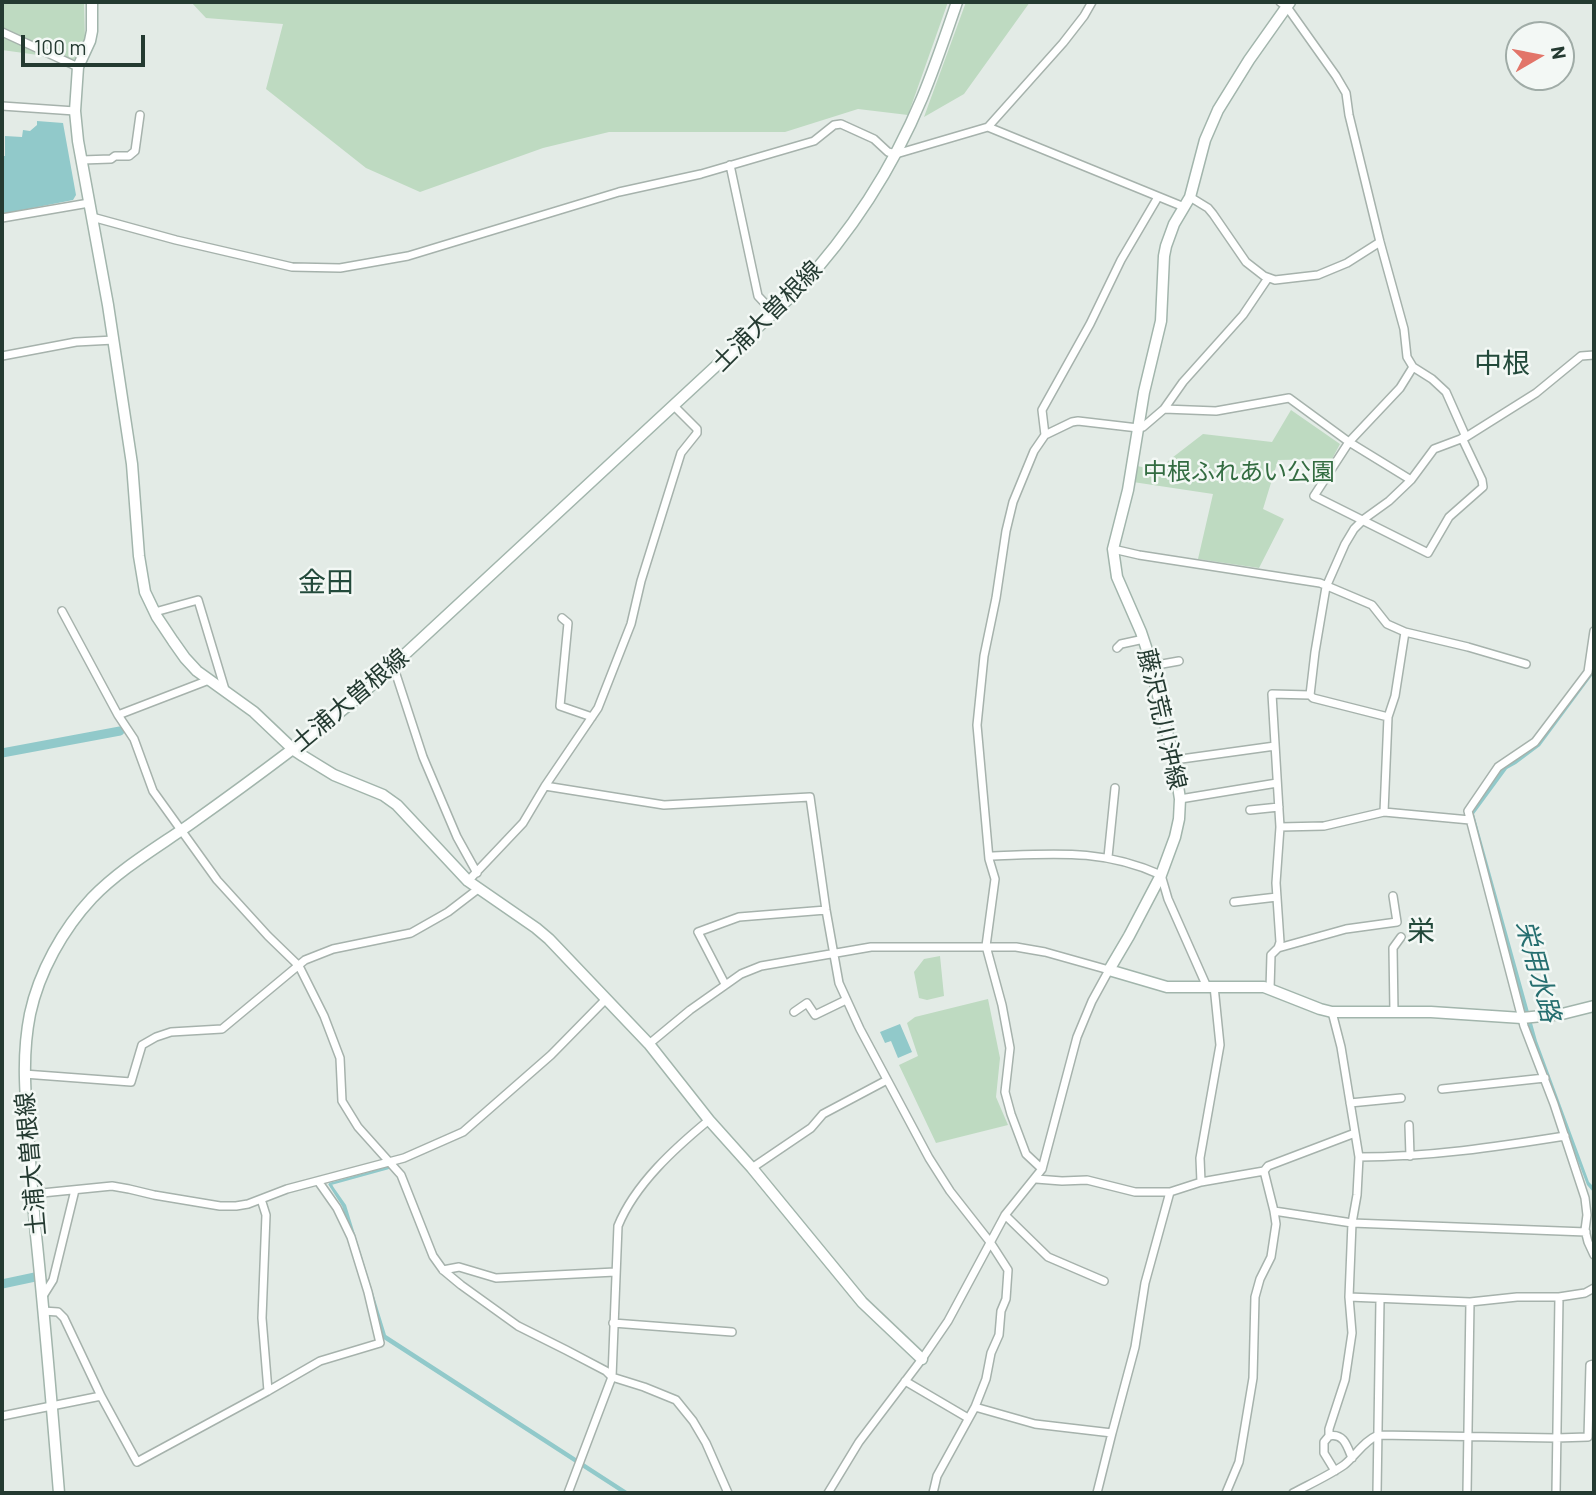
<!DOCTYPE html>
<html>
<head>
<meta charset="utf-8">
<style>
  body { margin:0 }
  #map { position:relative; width:1596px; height:1495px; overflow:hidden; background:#e3ebe6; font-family:Barlow,sans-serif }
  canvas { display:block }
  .frame { position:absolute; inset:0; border:4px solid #243a31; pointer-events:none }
  .north { position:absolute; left:1505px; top:21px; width:70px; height:70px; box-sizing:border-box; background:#f3f8f5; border:2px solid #a0aca7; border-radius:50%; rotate:80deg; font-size:19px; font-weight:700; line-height:28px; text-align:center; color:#243a31 }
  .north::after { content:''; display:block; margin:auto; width:24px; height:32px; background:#e27569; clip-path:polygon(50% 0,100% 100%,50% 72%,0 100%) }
  .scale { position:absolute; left:21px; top:35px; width:124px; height:32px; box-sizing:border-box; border:4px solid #243a31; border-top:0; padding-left:9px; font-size:21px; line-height:24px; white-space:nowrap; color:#243a31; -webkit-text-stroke:5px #f3f8f5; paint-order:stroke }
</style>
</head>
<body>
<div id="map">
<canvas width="1596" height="1495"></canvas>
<div class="frame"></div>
<div class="north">N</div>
<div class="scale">100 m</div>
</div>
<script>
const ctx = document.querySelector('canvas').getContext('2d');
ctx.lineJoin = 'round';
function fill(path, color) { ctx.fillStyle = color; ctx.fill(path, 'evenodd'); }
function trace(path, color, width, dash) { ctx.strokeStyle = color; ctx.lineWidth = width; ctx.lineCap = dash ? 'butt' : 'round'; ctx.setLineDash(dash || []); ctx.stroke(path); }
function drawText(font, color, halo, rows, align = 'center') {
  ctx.font = font + ' Barlow,"Noto Sans JP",sans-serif'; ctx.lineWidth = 5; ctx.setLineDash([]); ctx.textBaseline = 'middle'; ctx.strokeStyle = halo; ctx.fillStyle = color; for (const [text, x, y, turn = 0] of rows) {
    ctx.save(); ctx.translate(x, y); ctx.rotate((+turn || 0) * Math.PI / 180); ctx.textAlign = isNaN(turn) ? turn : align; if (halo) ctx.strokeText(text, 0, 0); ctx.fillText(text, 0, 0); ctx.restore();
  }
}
const green = new Path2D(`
  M2,2L28,4L33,2H84L85,39L74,60L2,50Z
  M191,2H948L908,115L858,109L785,132H609L543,148L420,192L366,168L266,89L283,24L206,18Z
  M966,2H1030L964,94L924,117Z
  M1291,410L1340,444L1332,459L1278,460L1263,509L1284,519L1259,568L1198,559L1213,494L1133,482L1137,466L1161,471L1168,461L1203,434L1272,442Z
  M940,956L944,996L927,1000L919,998L914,972L924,959Z
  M988,999L1000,1058L996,1097L1008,1125L936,1143L899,1065L918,1056L907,1023L915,1017Z`);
const water = new Path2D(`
  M37,121L63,123L76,195L73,200L2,214V156H5V136L22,137L23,130L30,131L37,125Z
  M1594,673L1540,746L1516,764L1507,769L1474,814L1537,1041L1589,1182L1594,1187V1193L1587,1185L1533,1042L1471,812L1503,766L1535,745L1590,674Z
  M900,1024L912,1052L898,1058L891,1041L885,1043L880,1032Z
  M328,1184L332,1185L346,1205L386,1335L630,1493H622L382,1338L342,1206Z`);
const stream = new Path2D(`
  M1592,675L1594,658
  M332,1187L330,1184L388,1168`);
const canal = new Path2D(`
  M2,753L120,731
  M2,1284L35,1277`);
const street = new Path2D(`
  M1280,2L1287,7L1336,76L1346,93L1349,115L1380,242L1404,329L1407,357L1413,367L1432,379L1446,392L1466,437
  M2,32L78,67
  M2,106L75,111
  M988,127L1184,207
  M82,160L111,159L115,156H129L135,151L140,115
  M730,165L758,296L774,313
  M1190,197L1208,208L1213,214L1246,262L1264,276L1275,280L1318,275L1347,263L1380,242
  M92,217L176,240L292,267L340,268L408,256L619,192L701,174L814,141L834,125L841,124L874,139L888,152L896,154L988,127L1063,43L1084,16L1092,2
  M2,218L89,203
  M2,356L76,342L114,340
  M1413,367L1400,388L1349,442L1314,496L1428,553L1449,517L1483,487L1482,480L1462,438
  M1164,409L1183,382L1243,315L1268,278
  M1045,435L1042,410L1090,324L1121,260L1158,197
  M1113,549L1139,555L1320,583L1372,605L1387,624L1405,632L1468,647L1526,664
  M62,611L118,715L134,739L153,791L217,880L268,936L299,966L324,1016L340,1058L342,1101L358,1127L401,1175L433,1256L443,1270L461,1285L518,1326L566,1350L606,1371L612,1377L644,1387L676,1400L693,1421L706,1443L728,1493
  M155,612L198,600L226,693
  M562,618L568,623L560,706L592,717
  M1594,631L1588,672L1535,742L1498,767L1468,811L1524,1026L1554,1104L1585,1198L1587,1215L1585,1230L1588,1242L1594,1255
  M1117,648L1121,644L1144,639
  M393,665L423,757L457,837L477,873
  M1151,666L1179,661
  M118,715L209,680
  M1388,717L1395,696L1405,632
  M1174,760L1275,746
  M545,786L664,805L810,797L826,910L839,983L860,1029L929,1158L950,1191L990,1242L1008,1270L1006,1299L1001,1311L999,1335L991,1353L986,1379L975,1407L1035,1424L1112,1433L1097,1493
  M1180,799L1277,783
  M1250,810L1279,807
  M1384,812L1470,820
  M1280,827L1324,826L1384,812L1388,717L1313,698L1310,695
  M989,856C1052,854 1102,848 1161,875L1168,899L1207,987
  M1108,857L1115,788
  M468,881L523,823L545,786L598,708L631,624L641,581L681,453L697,433V429L674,406
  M1234,902L1277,897
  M1278,948L1346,929L1397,922L1393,896
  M725,984L698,932L739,917L826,910
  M1270,989L1271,955L1278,948L1280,942L1276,883L1280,827L1272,694L1310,695L1315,652L1326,587L1345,544L1354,529L1364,519L1389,501L1411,480L1434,449L1466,437L1536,393L1581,356L1594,355
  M794,1012L807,1003L815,1015L846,1000
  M1332,1012L1341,1047L1359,1157L1357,1195L1352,1223L1349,1297L1352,1333L1345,1380L1329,1429V1436L1324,1442V1453L1335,1471
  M1394,1012L1393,948L1401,937
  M649,1044L690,1010L741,974L761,966L871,947H1016L1045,952L1109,970L1092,1001L1077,1037L1042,1169L1005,1215L948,1321L922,1359L859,1442L828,1493
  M24,1074L131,1082L142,1045L156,1037L171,1032L222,1029L305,960L333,949L411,933L448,912L478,889
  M1442,1089L1545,1078
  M1350,1103L1401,1098
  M1409,1125L1410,1156
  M1359,1157C1429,1157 1496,1147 1565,1136
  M752,1168L811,1128L823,1114L887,1080
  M1042,1169L1026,1154L1011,1114L1005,1092L1010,1048L1002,1005L986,946L995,879L989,859L977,725L984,656L996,598L1006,531L1013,502L1034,451L1045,435L1072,422L1078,421L1138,428L1143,427L1164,409L1216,411L1289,398L1349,442L1411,480
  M1036,1179L1062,1181L1087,1180L1135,1192H1170L1201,1182L1264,1171L1268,1166L1355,1133
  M1201,1182L1200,1158L1220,1045L1214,986
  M32,1194L112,1186L129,1189L154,1195L220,1206H236L248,1204L287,1189L404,1158L463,1132L551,1055L606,999
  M261,1199L266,1215L262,1318L268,1391
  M1274,1211L1352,1223L1586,1232
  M1005,1215L1048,1257L1104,1281
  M443,1270L459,1267L496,1278L615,1272
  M43,1296L53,1280L75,1190
  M1349,1297L1470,1302L1517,1297H1559L1585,1293L1594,1288
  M43,1311L58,1312L64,1318L101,1396L137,1462L268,1391L320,1361L380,1343L368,1292L351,1237L337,1208L318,1181
  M613,1323L732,1332
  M905,1381L968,1418
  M2,1416L101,1396
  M1112,1433L1135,1347L1145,1283L1170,1192
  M1329,1436C1344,1433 1347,1446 1352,1458
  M568,1493L612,1377L618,1226C635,1184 675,1148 709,1120
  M933,1493L937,1476L975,1407
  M1226,1493L1239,1462L1253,1378L1255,1297L1260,1279L1271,1257L1276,1224L1274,1211L1264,1171
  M1293,1493C1310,1484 1328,1476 1344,1465C1356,1455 1364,1441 1378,1435L1556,1438L1588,1437L1590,1365L1594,1364
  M1377,1493L1380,1300
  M1467,1493L1470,1302
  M1556,1493L1559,1297`);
const secondary = new Path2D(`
  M92,2V31L90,41L78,67L75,111L78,141L108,305L132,464L139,556L145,592L157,617L173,641L185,658L197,671L254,712L294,750L303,756L334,775L383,795L397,805L468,881L536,928L549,939L649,1044L709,1120L752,1168L862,1302L922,1359
  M1290,2L1249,60L1218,110L1205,140L1190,197L1174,224L1166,246L1164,256L1161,321L1144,392L1128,490L1113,549L1117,577L1141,632L1146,647L1174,760L1180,799L1179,819L1175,837L1161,875L1129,936L1109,970L1167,987H1264L1320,1009L1332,1012H1431L1522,1018L1562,1014L1594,1006
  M59,1493C52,1407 45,1321 36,1235C33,1205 31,1175 29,1145C26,1100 21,1059 30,1014C39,972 63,929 92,898C120,869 156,848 189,825C248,783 306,741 362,694L797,291C850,234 892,170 922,98C935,67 946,34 957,2`);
const streetNames = [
  ["土浦大曽根線",767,316,-45],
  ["土浦大曽根線",350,700,-40],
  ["藤沢荒川沖線",1162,719,77],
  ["土浦大曽根線",31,1164,-95]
];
const parkNames = [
  ["中根ふれあい公園",1239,472]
];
const waterNames = [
  ["栄用水路",1538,971,75]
];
const quarterNames = [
  ["中根",1502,364],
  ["金田",326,583],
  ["栄",1421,932]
];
fill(green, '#bedac1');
fill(water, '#91c9ca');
trace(stream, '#91c9ca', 2.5);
trace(canal, '#91c9ca', 9);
trace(street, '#a6b2ac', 10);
trace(secondary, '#a2b5ac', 13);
trace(street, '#fff', 7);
trace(secondary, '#fff', 10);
drawText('24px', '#243a31', '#f3f8f5', streetNames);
drawText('24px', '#336c41', '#f3f8f5', parkNames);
drawText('italic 26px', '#256e6f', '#f3f8f5', waterNames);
drawText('28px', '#234a3b', '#f3f8f5', quarterNames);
</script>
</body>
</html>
